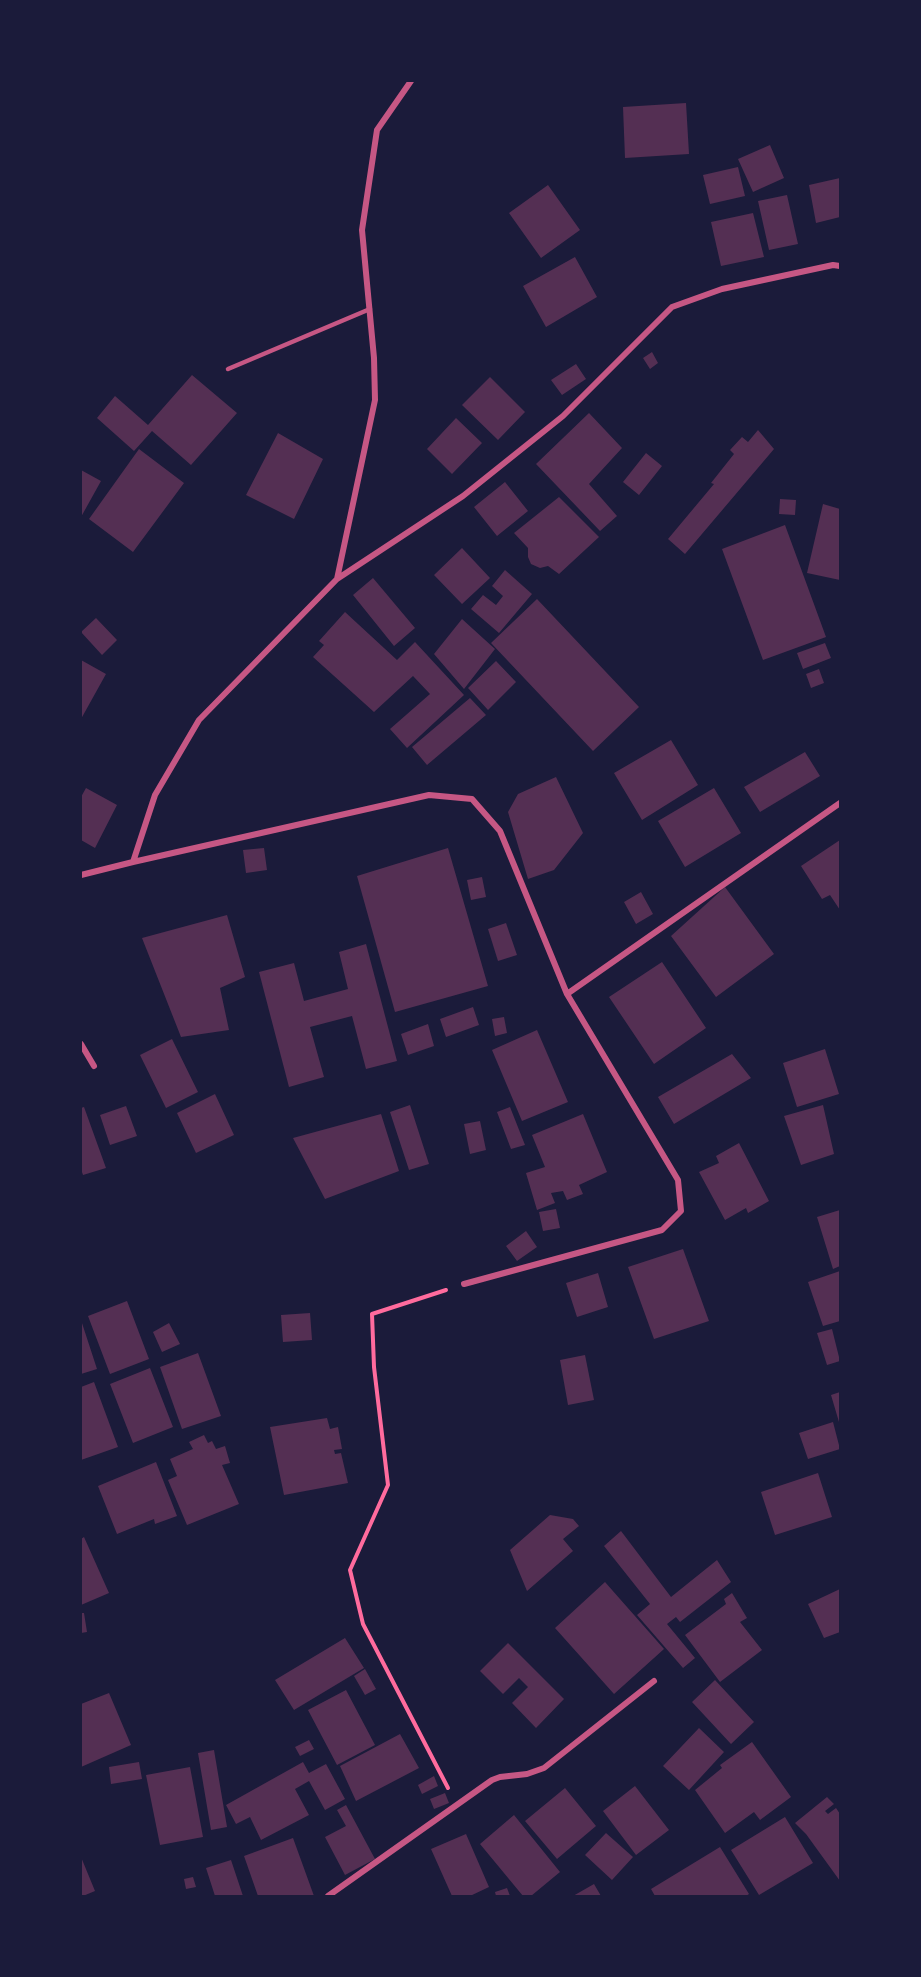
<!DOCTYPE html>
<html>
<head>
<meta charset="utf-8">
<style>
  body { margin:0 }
  #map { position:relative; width:921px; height:1977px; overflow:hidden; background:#1b1b3a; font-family:"PT Sans Narrow",sans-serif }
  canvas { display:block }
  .frame { position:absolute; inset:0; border:82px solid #1b1b3a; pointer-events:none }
</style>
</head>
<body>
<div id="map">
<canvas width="921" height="1977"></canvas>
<div class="frame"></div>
</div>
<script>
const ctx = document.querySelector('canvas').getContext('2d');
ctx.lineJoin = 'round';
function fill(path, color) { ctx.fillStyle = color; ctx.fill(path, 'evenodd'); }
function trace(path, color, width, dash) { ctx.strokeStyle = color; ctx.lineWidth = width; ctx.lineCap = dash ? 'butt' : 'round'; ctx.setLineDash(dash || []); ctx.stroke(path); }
const building = new Path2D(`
  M686,103L689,154L625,158L623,107Z
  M770,145L784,178L753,192L738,159Z
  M738,167L745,196L710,204L703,175Z
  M840,178V217L816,223L809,185Z
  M548,185L580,230L541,258L509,213Z
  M787,195L798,244L769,250L758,201Z
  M753,213L764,257L721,266L711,222Z
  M575,257L597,297L546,327L523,286Z
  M652,352L658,363L650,369L643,358Z
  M576,364L586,379L562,395L551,380Z
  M192,375L237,413L191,465L152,431L134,451L97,418L115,396L148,425Z
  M490,377L525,412L498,440L462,405Z
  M589,413L622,448L589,484L617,516L600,531L536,464Z
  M456,418L482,443L452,474L427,449Z
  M758,430L774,449L685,554L668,539L714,484L711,483L734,454L730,450L742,437L748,442Z
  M278,433L323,459L294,519L246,495Z
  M139,449L184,483L133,552L89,519Z
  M646,453L662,466L639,495L623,482Z
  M81,470L101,481L81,517Z
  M505,482L528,511L497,536L474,507Z
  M559,497L599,537L559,574L548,566L540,568L531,564L528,557V548L514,533Z
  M780,499L796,500L795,515L779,514Z
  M823,504L840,509V580L807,573Z
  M785,525L826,637L763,660L722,549Z
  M462,548L490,578L462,604L434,575Z
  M505,570L532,594L499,633L471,609L483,595L496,605L503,596L492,586Z
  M373,578L415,628L394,646L353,595Z
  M537,599L639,707L593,751L491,643Z
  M345,612L397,660L415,642L464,695L407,748L390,729L430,694L413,676L374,712L313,657L324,645L319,641Z
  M96,618L117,640L102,655L81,632Z
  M462,619L495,649L464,689L434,654Z
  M825,643L831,658L803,669L797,653Z
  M81,660L106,674L81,719Z
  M496,661L516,682L488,710L468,688Z
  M819,669L824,683L811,688L806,674Z
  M470,698L486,715L427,765L412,747Z
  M671,740L698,785L642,820L614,773Z
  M805,752L820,776L760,812L744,787Z
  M556,777L583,833L554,870L528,879L508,812L518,794Z
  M86,788L117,805L95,848L81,840V797Z
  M714,788L741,833L685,867L658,821Z
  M840,840V910L830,895L822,899L801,866Z
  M264,848L267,870L246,873L243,850Z
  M448,848L488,986L395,1012L357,876Z
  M482,877L486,897L471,900L467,880Z
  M725,887L774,954L716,997L671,936Z
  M641,892L653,914L636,924L624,902Z
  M227,915L245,977L220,988L229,1030L181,1037L142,938Z
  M506,923L517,955L498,961L488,929Z
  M366,944L397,1061L366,1069L352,1016L310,1027L324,1077L289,1087L259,972L294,963L304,1001L348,989L339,952Z
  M662,962L706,1028L654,1064L609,997Z
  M473,1007L479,1025L446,1037L440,1019Z
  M504,1017L507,1033L495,1036L492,1019Z
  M428,1024L434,1046L408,1055L401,1034Z
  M537,1030L568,1102L522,1121L492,1050Z
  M172,1039L198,1092L166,1108L140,1055Z
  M825,1049L839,1094L797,1107L783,1063Z
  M732,1054L751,1078L674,1124L658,1097Z
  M215,1094L234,1135L196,1153L177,1113Z
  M410,1105L429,1164L409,1170L390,1112Z
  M823,1105L834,1154L801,1165L784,1116Z
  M126,1106L137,1136L110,1145L100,1115Z
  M84,1107L106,1168L83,1175L81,1169V1108Z
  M510,1107L525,1145L511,1149L497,1112Z
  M381,1114L399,1171L325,1199L293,1138Z
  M583,1114L607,1172L579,1185L583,1194L567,1200L563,1191L551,1193L555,1203L537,1210L526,1173L545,1167L532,1135Z
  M480,1121L486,1150L470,1154L464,1124Z
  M739,1143L769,1201L748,1213L746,1208L725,1220L699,1172L719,1163L716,1156Z
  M556,1209L560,1228L543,1231L539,1212Z
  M840,1210V1266L833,1269L817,1217Z
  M526,1231L537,1247L517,1261L506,1246Z
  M683,1249L709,1321L654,1339L628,1267Z
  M840,1271V1321L823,1326L808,1282Z
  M598,1273L608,1307L577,1317L566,1283Z
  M127,1301L149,1359L110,1374L88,1316Z
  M310,1313L312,1340L283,1342L281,1315Z
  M81,1320L97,1369L81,1374Z
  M169,1323L180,1344L162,1352L153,1332Z
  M832,1329L840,1361L827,1365L817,1333Z
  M198,1353L221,1416L182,1429L160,1367Z
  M585,1355L594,1400L568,1405L560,1360Z
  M150,1368L173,1427L133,1443L110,1384Z
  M94,1382L118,1447L81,1460V1387Z
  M840,1392V1422H839L831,1395Z
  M327,1418L330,1429L338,1427L342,1449L334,1450L335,1454L341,1453L348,1483L284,1495L270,1427Z
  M833,1422L840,1449L808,1459L799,1433Z
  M204,1435L208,1443L212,1441L216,1449L225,1446L230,1463L222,1465L239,1504L187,1525L168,1480L177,1476L170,1459L193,1449L189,1442Z
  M156,1462L177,1516L155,1524L154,1519L117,1534L98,1486Z
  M818,1473L832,1517L775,1535L761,1492Z
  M550,1515L573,1519L579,1526L563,1539L573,1551L527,1591L510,1550Z
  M621,1531L671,1597L717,1560L731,1582L680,1622L676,1617L667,1624L695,1658L683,1668L637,1615L650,1604L604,1546Z
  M84,1537L109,1593L81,1605V1539Z
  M605,1582L664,1649L614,1694L555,1628Z
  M840,1589V1632L824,1638L808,1604Z
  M732,1593L747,1618L740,1622L762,1650L720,1682L685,1635L726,1604L724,1599Z
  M81,1613H84L87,1632L81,1633Z
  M345,1638L364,1668L294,1710L275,1680Z
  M508,1643L564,1699L536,1728L512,1703L528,1687L519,1678L503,1694L480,1671Z
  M365,1669L376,1689L365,1695L354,1676Z
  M715,1680L754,1722L731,1744L692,1702Z
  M346,1690L375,1745L337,1765L308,1710Z
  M109,1693L131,1745L81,1767V1704Z
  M699,1728L724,1752L689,1790L663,1766Z
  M400,1734L419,1768L356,1801L340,1766Z
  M309,1740L314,1749L300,1756L295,1747Z
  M752,1742L791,1797L760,1820L754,1812L725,1833L695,1790L722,1768L720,1765Z
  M214,1750L227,1827L211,1830L198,1753Z
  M139,1762L142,1779L111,1784L109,1767Z
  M303,1762L309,1773L326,1764L345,1799L325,1810L309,1781L295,1789L309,1815L261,1840L250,1817L236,1824L226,1805Z
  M190,1767L203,1837L160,1845L146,1775Z
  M434,1776L438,1786L422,1794L418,1785Z
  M635,1786L669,1830L636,1855L603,1811Z
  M565,1788L596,1826L557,1859L525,1821Z
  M445,1793L449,1803L434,1809L430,1799Z
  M827,1797L834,1804L825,1811L828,1814L836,1808L840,1814V1881L806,1834L795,1823Z
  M346,1805L375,1859L345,1875L325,1837L346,1826L337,1810Z
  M514,1815L560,1872L531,1896H523L480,1844Z
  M785,1817L813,1863L759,1895L731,1850Z
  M606,1833L633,1857L612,1880L585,1855Z
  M466,1834L489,1887L470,1896H452L431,1849Z
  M293,1838L314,1896H258L244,1856Z
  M720,1847L749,1894L746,1896H655L651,1889Z
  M81,1857L95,1891L83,1896H81Z
  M231,1860L243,1896H215L206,1868Z
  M193,1877L196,1887L186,1889L184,1879Z
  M594,1884L601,1896H573Z
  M507,1888L510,1896H496L495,1892Z`);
const path = new Path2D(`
  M446,1290L372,1314L374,1367L388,1485L350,1570L363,1624L448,1788`);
const service = new Path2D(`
  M228,369L370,309`);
const minor = new Path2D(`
  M337,579L463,496L563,416L672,307L722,289L833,265L840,266
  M133,862L429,795L472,799L500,831L567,994L678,1180L681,1211L662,1230L464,1284
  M81,875L133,862L155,795L199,720L337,579L375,400L374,358L362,230L377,130L411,81
  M567,994L840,803
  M81,1044L94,1066
  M328,1896L492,1780L500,1777L527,1774L544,1768L654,1681`);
fill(building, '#542f53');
trace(path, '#ff6b9d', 4);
trace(service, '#c65784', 4.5);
trace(minor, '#c65784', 6);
</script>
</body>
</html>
